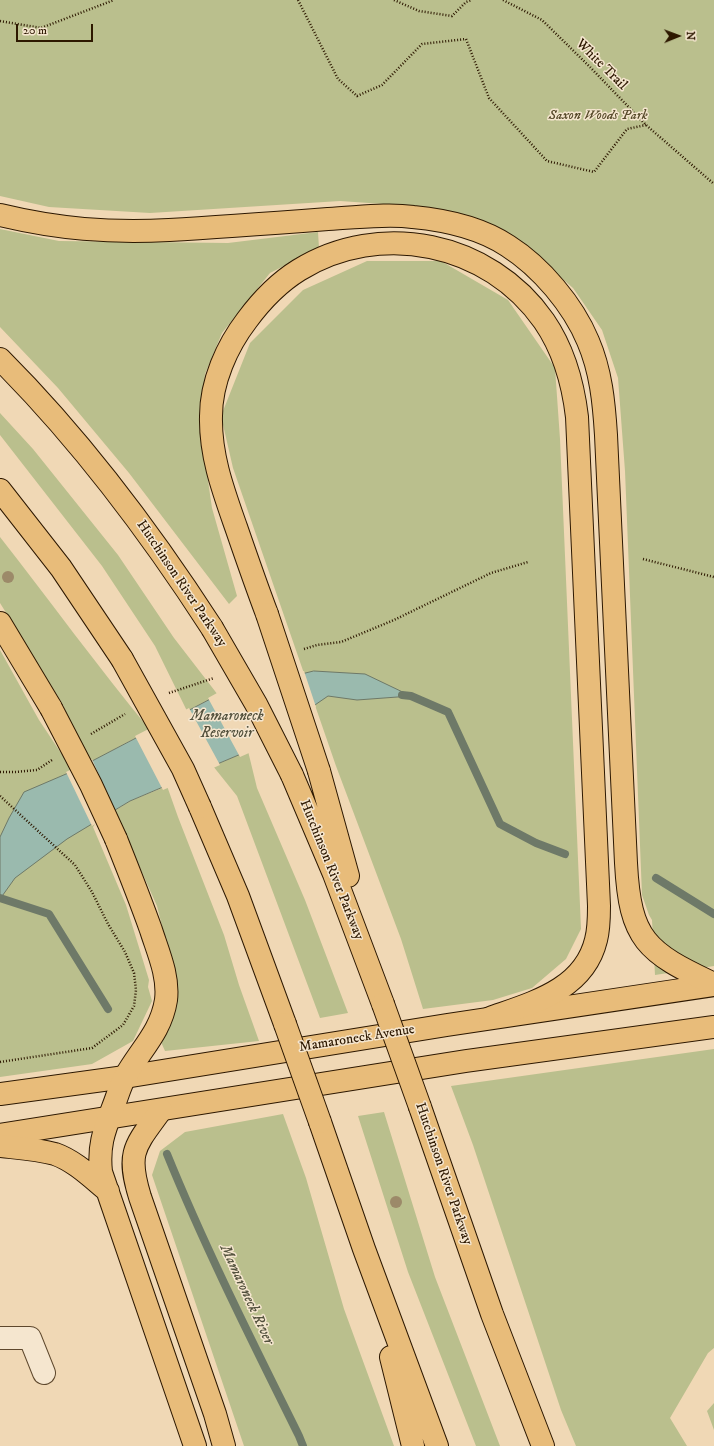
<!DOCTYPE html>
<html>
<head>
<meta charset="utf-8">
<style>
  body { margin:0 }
  #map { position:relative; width:714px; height:1446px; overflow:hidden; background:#f0d8b5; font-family:"IM FELL DW Pica",serif }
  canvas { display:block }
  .north { position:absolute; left:658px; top:16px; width:40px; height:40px; -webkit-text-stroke:3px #f5e6cf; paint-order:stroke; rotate:89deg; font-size:11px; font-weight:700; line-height:16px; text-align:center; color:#2d1800 }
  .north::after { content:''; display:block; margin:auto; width:14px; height:18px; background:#2d1800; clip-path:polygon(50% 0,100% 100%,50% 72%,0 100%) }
  .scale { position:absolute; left:16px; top:24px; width:77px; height:18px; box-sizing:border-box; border:2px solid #2d1800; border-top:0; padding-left:5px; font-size:12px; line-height:14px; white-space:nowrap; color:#2d1800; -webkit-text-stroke:3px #f5e6cf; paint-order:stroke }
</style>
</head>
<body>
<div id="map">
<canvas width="714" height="1446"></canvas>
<div class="north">N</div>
<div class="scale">20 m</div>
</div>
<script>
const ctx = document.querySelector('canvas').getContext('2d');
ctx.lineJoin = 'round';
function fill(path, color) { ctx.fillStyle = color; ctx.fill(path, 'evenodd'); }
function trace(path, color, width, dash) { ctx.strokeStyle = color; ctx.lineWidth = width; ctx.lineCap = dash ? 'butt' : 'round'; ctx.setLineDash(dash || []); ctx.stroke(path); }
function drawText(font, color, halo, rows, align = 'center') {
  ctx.font = font + ' "IM FELL DW Pica",serif'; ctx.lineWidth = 3; ctx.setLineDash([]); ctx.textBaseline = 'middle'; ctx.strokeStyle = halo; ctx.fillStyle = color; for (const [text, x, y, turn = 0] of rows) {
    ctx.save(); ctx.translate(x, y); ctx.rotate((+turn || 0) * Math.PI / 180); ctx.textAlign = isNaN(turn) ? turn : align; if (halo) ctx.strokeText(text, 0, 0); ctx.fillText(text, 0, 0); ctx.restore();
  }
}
const green = new Path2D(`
  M0,0H714V966L655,975L652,920L649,915L642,895L625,471L618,378L602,330L573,288L528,249L412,206L340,201L150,213L49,207L0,196Z
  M0,229L59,241L228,243L318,232L319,248L270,273L222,333L205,374L200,426L212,508L237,596L229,604L129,473L58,388L0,327Z
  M367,261H441L508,300L555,368L560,439L581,929L566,959L532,988L493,1000L423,1009L401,939L336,766L233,468L221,416L250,343L303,290Z
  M0,413L33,449L118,555L174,638L218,695L187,711L155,646L102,566L0,435Z
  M0,537C50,601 98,667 150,730L89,763L62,703L0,603Z
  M0,650L39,720L73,771L53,780L81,830L98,820L93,827L126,905L149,980L148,987L152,1001L133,1041L92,1064L0,1077Z
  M248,751L257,788L305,900L348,1013L320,1018L237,796L213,766Z
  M167,786L178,817L224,935L239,985L259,1041L165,1051L161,1042L173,1016L175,978L157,906L116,814L111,813L130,801Z
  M714,1049V1348L708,1353L670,1418L687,1446H576L561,1410L473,1145L451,1086Z
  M384,1112L435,1277L500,1446H476L408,1272L358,1116Z
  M283,1114L306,1178L344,1309L394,1446H244L152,1175L160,1151L185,1132Z
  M714,1403V1430L707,1411Z`);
const water = new Path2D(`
  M314,671L365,674L411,696L357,700L328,696L248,751L130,801L67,839L15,878L0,899V837L9,818L24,792L73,771L218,695Z`);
const pier = new Path2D(`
  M304,671L316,707L249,753L240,757L208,698L217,693Z
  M189,708L220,765L163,790L135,736Z
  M92,759L115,812L92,826L66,772Z`);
const stream = new Path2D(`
  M402,695L411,696L448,712L500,824L536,843L565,854
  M656,878L714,914
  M0,898L49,914L108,1009
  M167,1154C206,1250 253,1343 299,1436L303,1446`);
const path = new Path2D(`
  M298,0L338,79L357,96L382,85L422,44L466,39L489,98L547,161L594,172L627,129L646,125
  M394,0L419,11L452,16L466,2L472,0
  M503,0L542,20L589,66L646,125L714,184
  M0,21L41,28L114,0
  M643,559L714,577
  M304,649L317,645L341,642L394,620L491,573L528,562
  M169,693L214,678
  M91,734L125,714
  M0,772H15L37,770L52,760
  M0,796L75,865L92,892L108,924L125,952L134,973L136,990L134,1006L123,1025L92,1048L0,1062`);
const minor = new Path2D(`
  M0,1338H30L44,1373`);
const major = new Path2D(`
  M0,1094L125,1077L447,1025L714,985
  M0,1135L466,1061L714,1027`);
const highway = new Path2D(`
  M0,215C58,229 109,233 169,230C222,227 275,223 328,219C356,218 385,213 413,217C445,220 481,228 508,246C541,267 573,305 588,341C601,371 604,403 606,435L626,863C630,940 646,952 714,984
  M0,359C81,440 150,532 212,628
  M0,490L61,568L122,659
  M267,614C256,585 246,556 236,527C223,490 210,455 211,416C211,382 227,346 247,320C261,301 278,283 299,270C380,220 489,242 544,321C564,350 573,383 577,417L599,906C599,917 599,929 596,940C584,990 532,1003 490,1018
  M0,623L51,708
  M319,771L348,876
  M292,775L334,874L383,1004
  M200,807L238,896L285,1024
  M116,839C128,869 140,899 151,930C158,952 169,976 166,1000C161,1032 140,1050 125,1077C121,1084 118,1094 115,1102C105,1129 98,1143 101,1172L195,1446
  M420,1107L492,1314L543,1446
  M161,1110C135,1146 126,1152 140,1197L215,1414L224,1446
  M320,1122L364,1249L437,1446
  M0,1146C18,1148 37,1149 55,1154C75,1161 92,1178 108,1191
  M391,1357L413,1446`);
const highwayBridge = new Path2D(`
  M267,614L319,771
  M212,628L256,704L292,775
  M122,659L183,769L200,807
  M51,708L91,785L116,839
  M383,1004L420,1107
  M285,1024L320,1122`);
const trees = [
  [8,577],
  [396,1202]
];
const streetNames = [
  ["White Trail",601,65,45],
  ["Hutchinson River Parkway",181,584,56],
  ["Hutchinson River Parkway",331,870,68],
  ["Mamaroneck Avenue",357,1039,-9],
  ["Hutchinson River Parkway",443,1174,71]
];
const parkNames = [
  ["Saxon Woods Park",598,116]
];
const waterNames = [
  ["Mamaroneck",227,717],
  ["Reservoir",227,734],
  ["Mamaroneck River",246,1295,65]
];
fill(green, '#babf8d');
fill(water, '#9abaae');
trace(water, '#6e7968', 1);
fill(pier, '#f0d8b5');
trace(stream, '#6e7968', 8);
trace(minor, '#5e482d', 24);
trace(major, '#2d1800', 24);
trace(highway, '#2d1800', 24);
trace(path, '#2d1800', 2.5, [1, 2]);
trace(minor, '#f5e6cf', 22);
trace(major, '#e8bc7a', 22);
trace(highway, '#e8bc7a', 22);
trace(highwayBridge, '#2d1800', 24, []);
trace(highwayBridge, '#e8bc7a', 22);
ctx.fillStyle = '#9c8a69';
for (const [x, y] of trees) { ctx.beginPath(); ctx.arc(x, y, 6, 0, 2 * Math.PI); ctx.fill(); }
drawText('14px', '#2d1800', '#f5e6cf', streetNames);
drawText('italic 14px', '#574a2a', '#f5e6cf', parkNames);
drawText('italic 15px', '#53513d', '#f5e6cf', waterNames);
</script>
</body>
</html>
